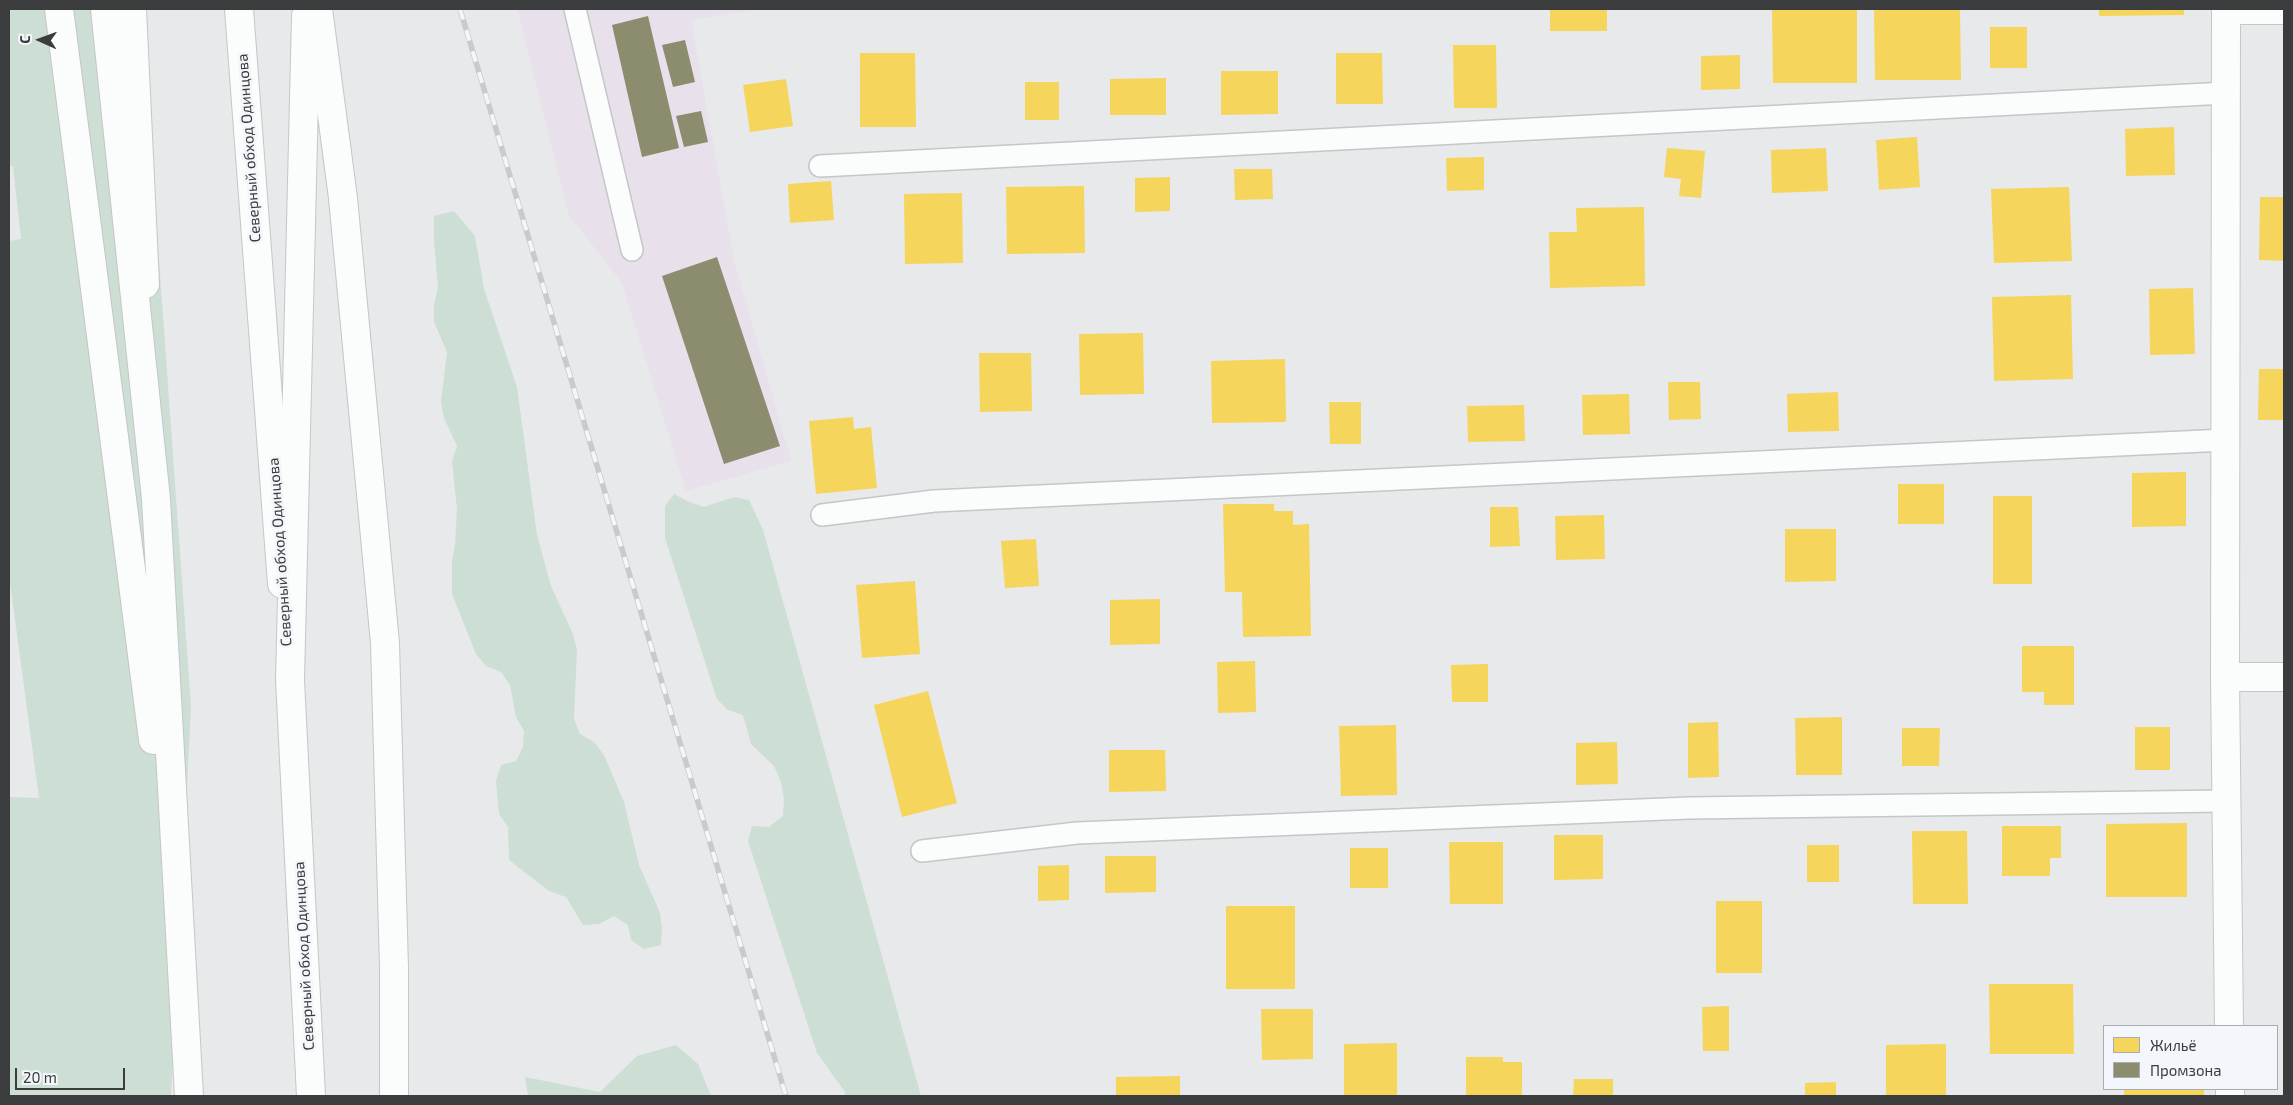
<!DOCTYPE html>
<html>
<head>
<meta charset="utf-8">
<style>
  body { margin:0 }
  #map { position:relative; width:2293px; height:1105px; overflow:hidden; background:#e7e9eb; font-family:"Exo 2",sans-serif }
  canvas { display:block }
  .frame { position:absolute; inset:0; border:10px solid #3b3c3e; pointer-events:none }
  .legend { position:absolute; left:2103px; top:1025px; width:175px; height:65px; box-sizing:border-box; background:#f3f6fa; border:1px solid #a9acaf; margin:0; padding:6px 9px; list-style:none; font-size:15px; color:#3b3c3e }
  .legend li { display:flex; align-items:center; gap:10px; height:25px }
  .legend b { width:25px; border:1px solid #a9acaf }
  .north { position:absolute; left:15px; top:15px; width:50px; height:50px; -webkit-text-stroke:4px #f3f6fa; paint-order:stroke; rotate:272deg; font-size:14px; font-weight:700; line-height:20px; text-align:center; color:#3b3c3e }
  .north::after { content:''; display:block; margin:auto; width:18px; height:22px; background:#3b3c3e; clip-path:polygon(50% 0,100% 100%,50% 72%,0 100%) }
  .scale { position:absolute; left:15px; top:1068px; width:110px; height:22px; box-sizing:border-box; border:2px solid #3b3c3e; border-top:0; padding-left:6px; font-size:15px; line-height:18px; white-space:nowrap; color:#3b3c3e; -webkit-text-stroke:4px #f3f6fa; paint-order:stroke }
</style>
</head>
<body>
<div id="map">
<canvas width="2293" height="1105"></canvas>
<div class="frame"></div>
<ul class="legend">
<li><b style="height:14px;background:#f6d55c"></b>Жильё</li>
<li><b style="height:14px;background:#8c8c6e"></b>Промзона</li>
</ul>
<div class="north">С</div>
<div class="scale">20 m</div>
</div>
<script>
const ctx = document.querySelector('canvas').getContext('2d');
ctx.lineJoin = 'round';
function fill(path, color) { ctx.fillStyle = color; ctx.fill(path, 'evenodd'); }
function trace(path, color, width, dash) { ctx.strokeStyle = color; ctx.lineWidth = width; ctx.lineCap = dash ? 'butt' : 'round'; ctx.setLineDash(dash || []); ctx.stroke(path); }
function drawText(font, color, halo, rows, align = 'center') {
  ctx.font = font + ' "Exo 2",sans-serif'; ctx.lineWidth = 5; ctx.setLineDash([]); ctx.textBaseline = 'middle'; ctx.strokeStyle = halo; ctx.fillStyle = color; for (const [text, x, y, turn = 0] of rows) {
    ctx.save(); ctx.translate(x, y); ctx.rotate((+turn || 0) * Math.PI / 180); ctx.textAlign = isNaN(turn) ? turn : align; if (halo) ctx.strokeText(text, 0, 0); ctx.fillText(text, 0, 0); ctx.restore();
  }
}
const industrial = new Path2D(`
  M517,9H760L691,20L734,260L791,461L686,491L622,283L569,215Z`);
const green = new Path2D(`
  M9,9H141L191,707L171,1096H9V797L39,798L9,575V241L21,239L13,166H9Z
  M454,211L475,236L484,289L517,387L537,535L551,586L572,632L577,649L574,719L580,734L594,742L604,755L624,802L639,865L660,913L662,928L661,945L644,949L631,940L628,925L614,916L599,924L583,925L566,897L549,891L509,860L508,827L499,814L496,781L501,765L516,761L523,747L524,731L516,717L510,685L501,672L486,666L476,654L452,594V561L455,545L457,509L452,461L457,446L444,418L441,402L447,352L434,322V304L438,288L434,240V216Z
  M674,494L689,502L704,507L734,497L749,500L763,530L921,1096H845V1092L817,1053L748,841L752,826L769,827L783,816L784,800L781,782L774,766L751,744L743,715L728,710L717,699L665,538V506Z
  M676,1045L698,1064L711,1096H528L525,1077L600,1092L637,1056Z`);
const homes = new Path2D(`
  M1550,9H1607V31H1550Z
  M1772,9H1857V83H1773Z
  M1874,9H1960L1961,80H1875Z
  M2099,9H2184V15L2099,16Z
  M1990,27H2027V68H1990Z
  M1453,45H1496L1497,108H1454Z
  M860,53H915L916,127H860Z
  M1336,53H1382L1383,104H1336Z
  M1740,55V89L1701,90V56Z
  M1221,71H1278V114L1221,115Z
  M1166,78V115H1110V79Z
  M786,79L793,126L750,132L743,85Z
  M1025,82H1059V120H1025Z
  M2174,127L2175,175L2126,176L2125,129Z
  M1917,137L1920,187L1879,190L1876,140Z
  M1667,148L1705,151L1701,198L1679,196L1681,179L1664,177Z
  M1826,148L1828,191L1772,193L1771,150Z
  M1484,157V190L1447,191L1446,158Z
  M1234,169H1272L1273,199L1235,200Z
  M1170,177V211L1135,212V178Z
  M831,181L834,220L790,223L788,184Z
  M1084,186L1085,253L1007,254L1006,187Z
  M2069,187L2072,261L1994,263L1991,189Z
  M962,193L963,263L905,264L904,194Z
  M2260,197H2284V261L2259,260Z
  M1644,207L1645,286L1550,288L1549,232H1577L1576,208Z
  M2193,288L2195,354L2150,355L2149,289Z
  M2071,295L2073,379L1994,381L1992,297Z
  M1143,333L1144,394L1080,395L1079,334Z
  M979,353H1031L1032,411L980,412Z
  M1285,359L1286,422L1212,423L1211,361Z
  M2259,369H2284V420H2258Z
  M1668,382H1700L1701,419L1669,420Z
  M1838,392L1839,431L1788,432L1787,394Z
  M1629,394L1630,434L1583,435L1582,395Z
  M1329,402H1361V444H1330Z
  M1524,405L1525,441L1468,442L1467,406Z
  M853,417L854,429L871,427L877,488L816,494L809,421Z
  M2186,472V526L2132,527V473Z
  M1898,484H1944V524H1898Z
  M1993,496H2032V584H1993Z
  M1223,504H1274V511H1293V525L1309,524L1311,636L1243,637L1242,592H1225Z
  M1490,507H1518L1520,546L1490,547Z
  M1604,515L1605,559L1556,560L1555,516Z
  M1785,529H1836V581L1785,582Z
  M1036,539L1039,586L1005,588L1001,541Z
  M915,581L920,654L862,658L856,585Z
  M1160,599V644L1110,645V600Z
  M2022,646H2074V705H2044V692H2022Z
  M1255,661L1256,712L1218,713L1217,662Z
  M1488,664V702H1452L1451,665Z
  M928,691L957,803L902,817L874,705Z
  M1842,717V775H1796L1795,718Z
  M1718,722L1719,777L1688,778V723Z
  M1396,725L1397,795L1341,796L1339,726Z
  M2135,727H2170V770H2135Z
  M1902,728H1940L1939,766H1902Z
  M1617,742L1618,784L1576,785V743Z
  M1109,750H1165L1166,791L1109,792Z
  M2187,823V897H2106V824Z
  M2002,826H2061V858H2050V876H2002Z
  M1912,831H1967L1968,904H1913Z
  M1554,835H1603V879L1554,880Z
  M1449,842H1503V904H1450Z
  M1807,845H1839V882H1807Z
  M1350,848H1388V888H1350Z
  M1105,856H1156V892L1105,893Z
  M1069,865V900L1038,901V866Z
  M1716,901H1762V973H1716Z
  M1226,906H1295V989H1226Z
  M1989,984H2073L2074,1054H1990Z
  M1729,1006V1051H1703L1702,1007Z
  M1261,1009H1313V1059L1262,1060Z
  M1397,1043V1096H1344V1044Z
  M1946,1044V1096H1886V1045Z
  M1466,1057H1503V1062H1522V1096H1466Z
  M1180,1076V1096H1116V1077Z
  M1574,1079H1613V1096H1573Z
  M1836,1082V1096H1805V1083Z
  M2124,1089H2204V1096H2124Z`);
const industry = new Path2D(`
  M648,16L679,148L642,157L612,25Z
  M685,40L695,82L673,87L662,45Z
  M701,111L708,142L684,147L676,116Z
  M717,257L780,446L724,464L662,276Z`);
const service = new Path2D(`
  M575,9L632,250
  M820,166L2226,93
  M822,515L934,501L2225,440
  M922,851L1077,833L1689,808L2225,801`);
const minor = new Path2D(`
  M2226,9L2225,677L2229,1026
  M2226,10H2284
  M2225,677H2284
  M2230,1089V1096`);
const primary = new Path2D(`
  M132,9L145,284
  M239,9L282,584`);
const trunk = new Path2D(`
  M59,9L153,740
  M105,9L156,499L189,1096
  M318,9L343,198L385,643L394,968V1096
  M306,16L290,680L311,1096`);
const rail = new Path2D(`
  M460,9L786,1096`);
const streetNames = [
  ["Северный обход Одинцова",249,148,-94],
  ["Северный обход Одинцова",280,552,-94],
  ["Северный обход Одинцова",304,956,-93]
];
fill(industrial, '#e8e0eb');
fill(green, '#cdded4');
fill(homes, '#f6d55c');
fill(industry, '#8c8c6e');
trace(service, '#c4c6c7', 24);
trace(minor, '#c4c6c7', 30);
trace(primary, '#c4c6c7', 30);
trace(trunk, '#c4c6c7', 30);
trace(service, '#fbfcfc', 21);
trace(minor, '#fbfcfc', 28);
trace(primary, '#fbfcfc', 28);
trace(trunk, '#fbfcfc', 28);
trace(rail, '#c9caca', 5.5);
trace(rail, '#f3f6fa', 4, [11]);
drawText('15px', '#3b3c3e', '#f3f6fa', streetNames);
</script>
</body>
</html>
